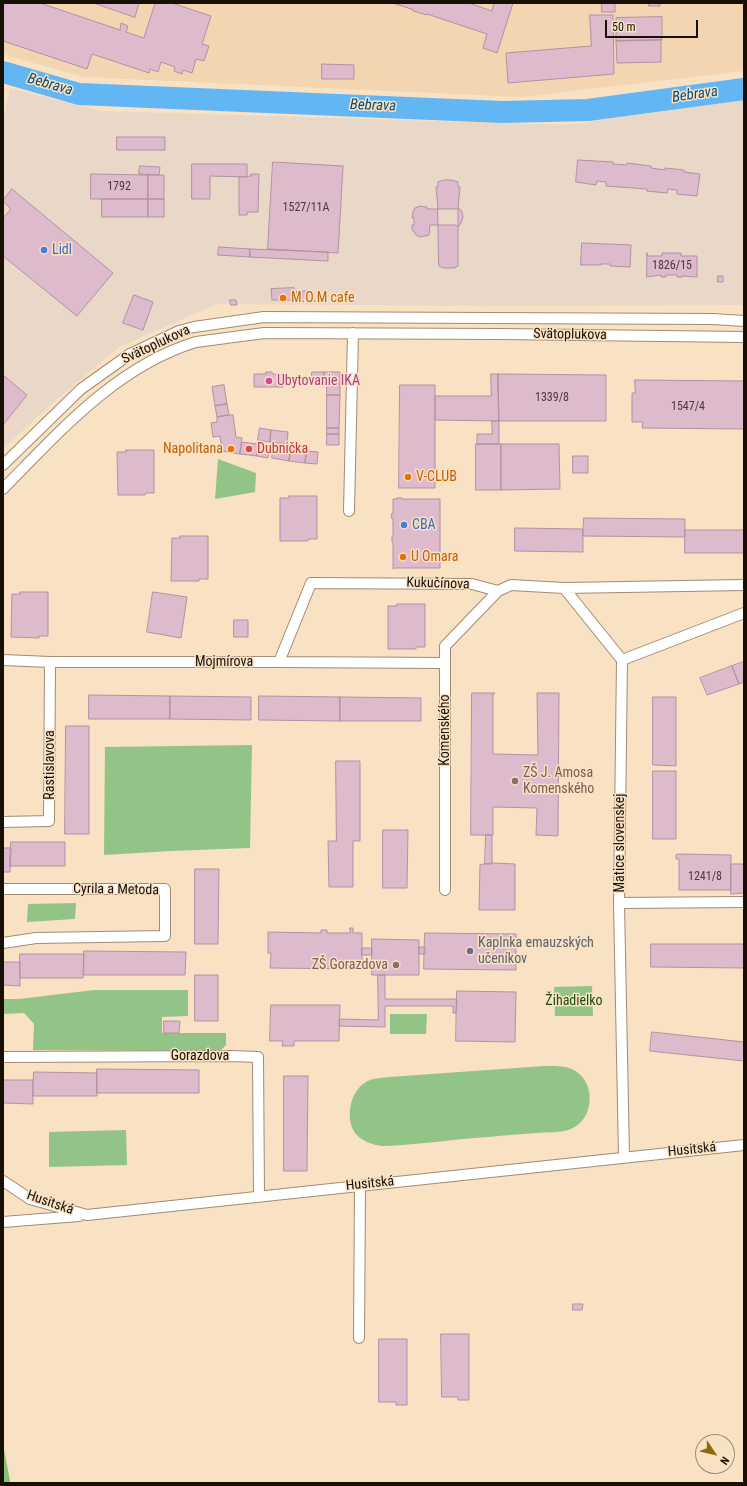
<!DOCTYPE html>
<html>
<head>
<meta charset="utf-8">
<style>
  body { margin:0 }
  #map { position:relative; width:747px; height:1486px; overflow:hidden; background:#f9e1c4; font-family:"Roboto Condensed",sans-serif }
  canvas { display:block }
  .frame { position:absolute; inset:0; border:4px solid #180f06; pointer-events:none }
  .north { position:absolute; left:695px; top:1434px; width:40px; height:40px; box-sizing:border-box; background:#f9e1c4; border:1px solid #9f8d78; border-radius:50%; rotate:125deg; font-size:11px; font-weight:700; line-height:16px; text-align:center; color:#180f06 }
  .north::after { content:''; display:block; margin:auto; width:14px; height:18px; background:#8f690e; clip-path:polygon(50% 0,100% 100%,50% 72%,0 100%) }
  .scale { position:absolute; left:605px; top:20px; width:93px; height:18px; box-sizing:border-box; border:2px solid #180f06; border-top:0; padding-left:5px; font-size:12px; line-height:14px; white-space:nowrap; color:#180f06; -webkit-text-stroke:3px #f9e1c4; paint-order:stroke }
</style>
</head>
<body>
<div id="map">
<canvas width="747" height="1486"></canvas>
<div class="frame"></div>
<div class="north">N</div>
<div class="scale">50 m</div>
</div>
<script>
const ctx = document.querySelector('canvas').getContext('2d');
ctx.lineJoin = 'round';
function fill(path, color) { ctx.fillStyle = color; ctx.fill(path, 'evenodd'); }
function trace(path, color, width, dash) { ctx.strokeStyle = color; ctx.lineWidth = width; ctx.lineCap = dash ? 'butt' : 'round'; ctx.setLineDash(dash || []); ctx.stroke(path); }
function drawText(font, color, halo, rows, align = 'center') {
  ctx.font = font + ' "Roboto Condensed",sans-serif'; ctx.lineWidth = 3; ctx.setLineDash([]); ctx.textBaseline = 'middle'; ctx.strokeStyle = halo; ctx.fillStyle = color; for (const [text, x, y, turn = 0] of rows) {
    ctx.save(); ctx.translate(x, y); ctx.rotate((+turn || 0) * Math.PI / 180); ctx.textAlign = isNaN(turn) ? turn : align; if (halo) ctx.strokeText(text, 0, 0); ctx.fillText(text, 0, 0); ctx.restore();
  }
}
const commercial = new Path2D(`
  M10,88L102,111L566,125L744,100V305L513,306L217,304L119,347L56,400L3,449V120Z`);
const built = new Path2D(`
  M3,3H744V71L521,97L84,77L8,56L3,53Z`);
const green = new Path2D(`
  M218,459L256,473L255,492L215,499Z
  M252,745L250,848L171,851L104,855L105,747Z
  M76,903L75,919L27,922L28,904Z
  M592,986L593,1016H555L554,987Z
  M94,990H188V1016L162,1017V1033H226V1045L220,1051L33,1050L34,1024L24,1013L3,1014V999H19Z
  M390,1014H427L426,1034H390Z
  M544,1066C555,1066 568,1065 577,1072C597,1086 593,1123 568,1130C558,1133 548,1132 537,1133C521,1134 505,1135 489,1137C453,1139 418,1145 382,1146C373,1145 361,1141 355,1133C344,1117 351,1087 370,1080C376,1078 383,1078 389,1077Z
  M126,1130L127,1165L49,1167V1132Z`);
const forest = new Path2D(`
  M3,1444L10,1481L8,1483H3Z`);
const river = new Path2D(`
  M3,72L79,94L502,112L588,110L744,89`);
const building = new Path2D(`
  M3,3H40L120,30L121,23L128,26L126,32L144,38L155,3H172L211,16L202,44L209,46L204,61L196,59L192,73L183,70L182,74L174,71L175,67L161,62L158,72L150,69L149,73L92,54L87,69L3,41Z
  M94,3H139L135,17Z
  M393,3H469L492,11L494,3H513L497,53L483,48L487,34L427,14V15L413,11V10Z
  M602,3H615V12H602Z
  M649,3H660V6H649Z
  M590,15H613L614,74L508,83L506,53L591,46Z
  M662,17V40L616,41V18Z
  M661,40V62L617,63L616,41Z
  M322,64L354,65V79H322Z
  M117,137H165V150H117Z
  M578,160L613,162V164L627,165V163L651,166V168L665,170V168L684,170V172L700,174L697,196L677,194V190L668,189L667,193L647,191V189L606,186V182L597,181L596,185L576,182Z
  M273,162L343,166L338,253L268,249Z
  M192,164H247V177L210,176V199H192Z
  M140,166L160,167L159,175L139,174Z
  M91,174L148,175V199H91Z
  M251,174H259L258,212H247V215H239V177L251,176Z
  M148,175H164V199H148Z
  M444,180H451L458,182V187H460L458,209H460L462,212L463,217L461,223L458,227L456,225H430L429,235L420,237L416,235L412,229V225H414V218H412L413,212L415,208L420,206L427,207V209H438L436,187H438V182Z
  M12,189L113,273L77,316L3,256V218L11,209L3,201Z
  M102,199H148V217H102Z
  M148,199H164V217H148Z
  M438,209H458V266L454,268H443L439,266Z
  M582,243L631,245L630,267L610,266V264H601V265H581Z
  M219,247L250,249V257L218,255Z
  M250,249L328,252V261L250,257Z
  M647,253V256H662V253H681V256H697V277L682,276V277H677V275H666V277H661V275L647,277Z
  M718,276H723V282H718Z
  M294,288V300H272L271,289Z
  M297,291H308V300H297Z
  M134,295L153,302L143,330L123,323Z
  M230,300H236L237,305H231Z
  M266,372H272L273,374L284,375L283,387H254V374H266Z
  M312,372H324V384H312Z
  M324,372H340V384L324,383Z
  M491,374H498L499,421L435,420V396H491Z
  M498,374L606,375V421H499Z
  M3,375L27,395L3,425Z
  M635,380L744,381V429L642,428L643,422H632V393H635Z
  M327,383L340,384V395H327Z
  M224,385L227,404L215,406L212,387Z
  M400,385H435V488H399Z
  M327,395H340L339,428H327Z
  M227,404L229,415L217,417L215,406Z
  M229,415H233L236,437L242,438L240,454L222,451L220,436L213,437L211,423L217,422V417Z
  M492,421H499V444H477V434H492Z
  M260,428L271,430L270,442L258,440Z
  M327,428H339V434H327Z
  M271,430L288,432L287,444L270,442Z
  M327,434H339V445H327Z
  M242,442L258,444L257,456L240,454Z
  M258,444L270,446L268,458L257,456Z
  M476,444H501V490H476Z
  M501,444H559L560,489L501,490Z
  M274,446L291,449L289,461L272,458Z
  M291,449L307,451L305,463L289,461Z
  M126,450H154V493H146L145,495H118L117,452H126Z
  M307,451L318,452L317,464L305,463Z
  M573,456H588V473H573Z
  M289,496H317V539H308V541H280V498H289Z
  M397,498H402V499H440V568H394L393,569V542H392V536H393V519H392L391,514H393V499H397Z
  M584,518L685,519V537L583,536Z
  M515,528L583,529V552L515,551Z
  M685,530H744V553H685Z
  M180,536H208V579H199V581H171L172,538H180Z
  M20,592H48V636H39V638L11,637L12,594H20Z
  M153,592L187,597L181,638L147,632Z
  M397,604H425V647H416V649H388V606H397Z
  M234,620H248V637H234Z
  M744,662V682L739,684L732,666Z
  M732,666L739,684L707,695L700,678Z
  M472,693H495L493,694V754L538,755L537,693H559L558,836L536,835L537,808L493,807V835H471Z
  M89,695L170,696V719H89Z
  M170,696L251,697V720L170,719Z
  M259,696L340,697V721L259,720Z
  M340,697L421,698V721H340Z
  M653,697H676V766L653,765Z
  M66,726H89V834H65Z
  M336,761H360V841H353V887H329L328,841H336Z
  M653,771H676V839H653Z
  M383,830H408L407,888H383Z
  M486,835H492V864H485Z
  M11,842H65V866H10Z
  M3,848H11L10,872H3Z
  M679,854L731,855V890H679V859H676V855Z
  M492,863L515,864V910H479L480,865Z
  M731,864H744V893L731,894Z
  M195,869H219L218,944H195Z
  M350,928H353V933H362V969L270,968L271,953H268V932L321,933V930H327V933H350Z
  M425,933L516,934V970L424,969Z
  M372,939L419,940V975H372Z
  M651,944H744V968L651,967Z
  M419,947H425V954H419Z
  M362,948H372V955H362Z
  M84,951L186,952L185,975H84Z
  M20,954H84L83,978H20Z
  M3,962H20V986L3,985Z
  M195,975H218V1021H195Z
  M378,975H385V999H457L456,1013H453V1006H385V1027L339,1026V1019L378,1020Z
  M457,991L516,992L515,1042L456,1041Z
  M271,1005H340L339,1041H294V1046H282L283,1041H270Z
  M164,1021H180L179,1033H164Z
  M652,1032L744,1042V1061L650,1051Z
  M97,1069L199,1070V1093H97Z
  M34,1072L97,1073V1096H33Z
  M284,1076H308L307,1171H284Z
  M3,1080H33V1104L3,1103Z
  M573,1304H583L582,1310H573Z
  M441,1334H469V1400H458V1397H442Z
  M379,1339H407V1405H396V1402H379Z`);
const minor = new Path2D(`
  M3,465L81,389L130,354L179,331L194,327L264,317L713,319L744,321
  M3,489C60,431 117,366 196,342L264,333L499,334L744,337
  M349,511L353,333
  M564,588L622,660
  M3,660L50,662H279L445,663
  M622,660L619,903L624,1157
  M622,660L744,613
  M279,662L311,583L472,584L498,591L511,585L564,588L744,585
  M3,822L49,821L50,662
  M3,889H165V936L36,938L3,943
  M445,890V646L498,591
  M619,903L744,902
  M3,1057L231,1056L258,1057L259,1196
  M3,1181L30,1199L87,1215L744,1145
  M3,1222L79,1216
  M359,1338L360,1186`);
const markers = [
  [44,250,4,"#3f7fe0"],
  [283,298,4,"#e8710a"],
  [269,381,4,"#d1479c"],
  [231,449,4,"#e8710a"],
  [249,449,4,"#e0444e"],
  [408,477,4,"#e8710a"],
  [404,525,4,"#3f7fe0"],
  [403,557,4,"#e8710a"],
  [515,781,4,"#8d6e63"],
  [470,951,4,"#6b7280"],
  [396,965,4,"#8d6e63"]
];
const numberNames = [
  ["1792",119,187],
  ["1527/11A",306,208],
  ["1826/15",672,266],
  ["1339/8",552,398],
  ["1547/4",688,407],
  ["1241/8",705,877]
];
const shopNames = [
  ["Lidl",52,250],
  ["CBA",412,525]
];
const foodNames = [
  ["M.O.M cafe",291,298],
  ["Napolitana",223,449,"right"],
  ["V-CLUB",416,477],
  ["U Omara",411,557]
];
const streetNames = [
  ["Svätoplukova",570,335,1],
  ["Svätoplukova",156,345,-25],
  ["Kukučínova",438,584,2],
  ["Mojmírova",224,662],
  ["Komenského",445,730,-90],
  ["Rastislavova",50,765,-90],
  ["Matice slovenskej",620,843,-90],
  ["Cyrila a Metoda",116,890,1],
  ["Gorazdova",200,1056],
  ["Husitská",692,1150,-6],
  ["Husitská",370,1184,-6],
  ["Husitská",50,1203,19]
];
const hotelNames = [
  ["Ubytovanie IKA",277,381]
];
const healthNames = [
  ["Dubnička",257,449]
];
const educationNames = [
  ["ZŠ J. Amosa",523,773],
  ["Komenského",523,789],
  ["ZŠ Gorazdova",388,965,"right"]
];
const worshipNames = [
  ["Kaplnka emauzských",478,943],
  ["učeníkov",478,959]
];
const parkNames = [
  ["Žihadielko",574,1001]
];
const waterNames = [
  ["Bebrava",50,85,16],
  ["Bebrava",695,95,-8],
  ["Bebrava",373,106,2]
];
fill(commercial, '#e9d8c7');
fill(built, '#f3d5b2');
fill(green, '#92c487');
fill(forest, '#86c378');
trace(river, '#62b6f4', 22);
fill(building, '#ddbacc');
trace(building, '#b391a2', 1);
trace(minor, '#a28b71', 12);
trace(minor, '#fff', 10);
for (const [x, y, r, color] of markers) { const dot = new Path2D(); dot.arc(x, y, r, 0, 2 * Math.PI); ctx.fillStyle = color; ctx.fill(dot); trace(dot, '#f9e1c4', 1.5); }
drawText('12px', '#493a38', null, numberNames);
drawText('14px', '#366cbe', '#f9e1c4', shopNames, 'left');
drawText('14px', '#c56008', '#f9e1c4', foodNames, 'left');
drawText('14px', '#180f06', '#f9e1c4', streetNames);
drawText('14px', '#b23c85', '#f9e1c4', hotelNames, 'left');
drawText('14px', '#be3a42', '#f9e1c4', healthNames, 'left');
drawText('14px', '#785e54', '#f9e1c4', educationNames, 'left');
drawText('14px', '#5b616d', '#f9e1c4', worshipNames, 'left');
drawText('14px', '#175203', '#f9e1c4', parkNames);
drawText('italic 15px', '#074b73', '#f9e1c4', waterNames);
</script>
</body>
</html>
